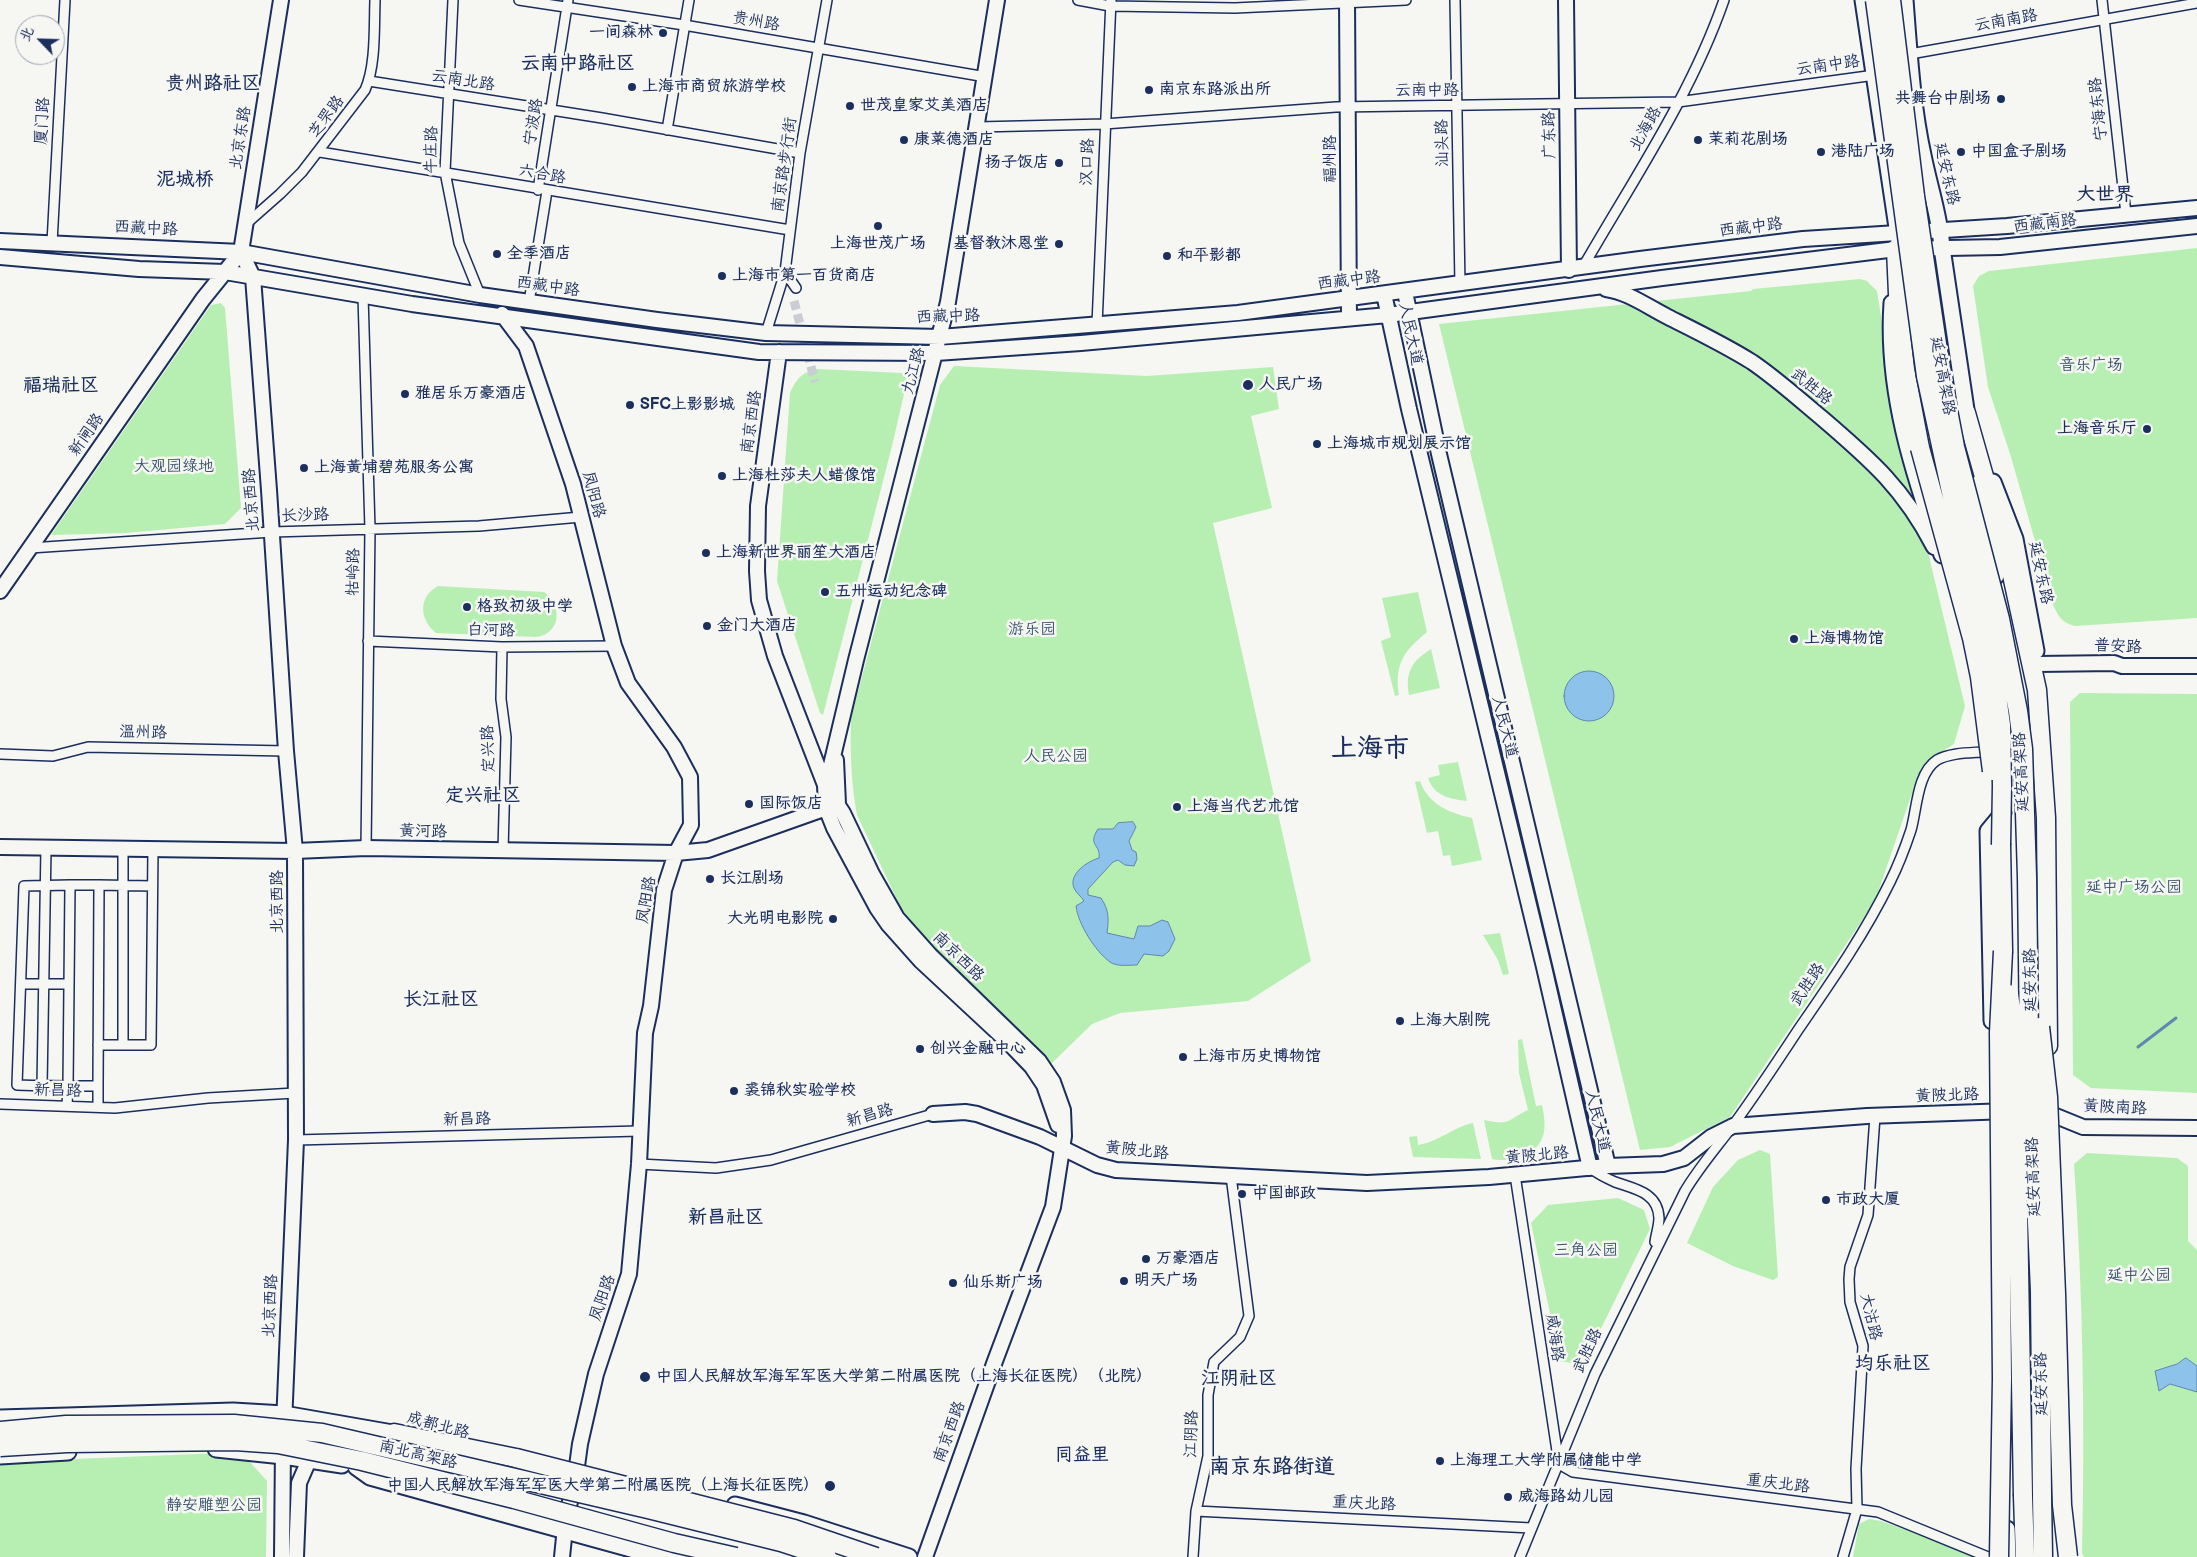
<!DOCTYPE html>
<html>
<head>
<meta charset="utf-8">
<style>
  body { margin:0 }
  #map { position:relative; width:2197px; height:1557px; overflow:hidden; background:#f6f6f2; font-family:"Balsamiq Sans","LXGW WenKai TC",sans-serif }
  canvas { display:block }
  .north { position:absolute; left:15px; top:15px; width:50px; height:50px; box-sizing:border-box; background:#f6f6f2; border:1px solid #9ea6b7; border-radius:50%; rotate:294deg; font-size:14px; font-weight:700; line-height:20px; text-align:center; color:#1b2f5e }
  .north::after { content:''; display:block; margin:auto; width:18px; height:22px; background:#1b2f5e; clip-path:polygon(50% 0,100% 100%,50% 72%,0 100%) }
</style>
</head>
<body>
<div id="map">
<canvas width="2197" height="1557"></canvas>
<div class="north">北</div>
</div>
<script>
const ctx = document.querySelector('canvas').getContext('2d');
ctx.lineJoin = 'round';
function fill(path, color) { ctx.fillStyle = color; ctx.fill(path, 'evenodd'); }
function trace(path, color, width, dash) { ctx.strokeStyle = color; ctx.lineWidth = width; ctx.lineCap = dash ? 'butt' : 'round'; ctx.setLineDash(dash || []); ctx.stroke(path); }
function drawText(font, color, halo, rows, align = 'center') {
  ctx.font = font + ' "Balsamiq Sans","LXGW WenKai TC",sans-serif'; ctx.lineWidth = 5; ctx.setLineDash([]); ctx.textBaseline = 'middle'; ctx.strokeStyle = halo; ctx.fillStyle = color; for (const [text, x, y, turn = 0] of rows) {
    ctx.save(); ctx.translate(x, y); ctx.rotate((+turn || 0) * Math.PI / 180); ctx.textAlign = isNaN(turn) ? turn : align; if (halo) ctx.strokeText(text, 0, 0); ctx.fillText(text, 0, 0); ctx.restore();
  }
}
const green = new Path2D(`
  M2197,248V618L2075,626C2063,623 2059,618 2054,607L2011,457L1988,387L1973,286L1979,276L1989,271Z
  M1860,279L1867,281L1877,291L1900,436L1965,706L1954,744L1927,761L1910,799L1875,901L1730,1117L1670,1147L1640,1150L1439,324L1751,291L1753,289Z
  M221,303L225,308L241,508L225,524L126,533L51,535L211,305Z
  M954,366L1147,376L1273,367L1279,409L1251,416L1272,508L1213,523L1311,961L1248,1001L1120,1013L1092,1024L1049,1066L935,953L901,908L857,815C851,783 850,750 851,718L940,385Z
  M818,369L902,373L906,376L907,381L892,446L823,715L820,713L777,581L790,393C797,378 802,372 818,369Z
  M438,586L544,592C563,605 561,634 536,637L436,633C419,619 418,597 438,586Z
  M1418,592L1427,632C1404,651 1394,664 1399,695L1395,696L1381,641L1391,637L1382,598Z
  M1431,649L1440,688L1409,695C1405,672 1412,661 1431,649Z
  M2080,693L2197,694V1093L2091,1088L2073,1075L2070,702Z
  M1458,762L1467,801C1450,799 1434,796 1428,778L1440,775L1438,765Z
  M1420,781C1428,804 1449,813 1472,818L1482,860L1452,866L1450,855L1443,856L1438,831L1427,833L1415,782Z
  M1500,933L1509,974L1503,975L1498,960L1483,935Z
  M1522,1039L1536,1106L1542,1105C1548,1132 1545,1150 1516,1158C1508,1160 1500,1161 1492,1159L1484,1120C1511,1126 1507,1120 1528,1110L1519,1073L1518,1040Z
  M1473,1123L1481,1159L1413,1157L1409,1137L1417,1136L1418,1145C1439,1142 1453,1127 1473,1123Z
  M1760,1150L1770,1154L1778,1277L1773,1280L1733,1266L1687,1243L1713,1187L1738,1160Z
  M2087,1153L2177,1158L2188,1166V1241L2197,1250V1557H2084L2082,1553C2085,1423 2083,1294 2074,1164Z
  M1618,1198L1644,1210L1650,1229L1583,1365L1560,1361L1531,1223L1548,1205Z
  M222,1453L249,1461L267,1481L266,1557H0V1462Z
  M1869,1519L1881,1521L1981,1557H1853L1859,1524Z`);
const water = new Path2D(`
  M1564 696a25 25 0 1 1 50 0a25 25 0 1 1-50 0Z
  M1133,822L1136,827L1129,841L1132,850L1136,852L1137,859L1134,866L1125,865L1118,860L1113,862L1088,889V895L1101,898C1109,910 1109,919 1107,933L1134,939L1138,926H1150L1162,920L1168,922L1175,939L1169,951L1163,956L1144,954L1137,965C1128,965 1117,967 1110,962C1095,951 1078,924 1076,906L1084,901C1081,896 1076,893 1074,888C1068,874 1088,861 1099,858C1101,844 1087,846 1098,829H1113L1118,823Z
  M2186,1358L2197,1366V1392L2170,1384L2159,1391L2155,1371L2177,1364Z`);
const stream = new Path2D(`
  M2138,1047L2176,1018`);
const streetTunnel = new Path2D(`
  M794,301L815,382`);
const street = new Path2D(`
  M453,0L445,172L459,243L480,295
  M519,0L684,25L986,77
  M1078,0L1110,6L1235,8L1406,0
  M1455,0L1460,285
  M2102,0L2126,214
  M1910,54L2197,3
  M369,81L602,118L800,153
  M978,127L1104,124L1336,107L1678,102L1875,75
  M667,130L689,0
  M320,152L790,230
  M538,190L568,0
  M246,224L280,194L302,172L365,90C376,66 374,27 375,0
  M52,243L65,0
  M1583,267C1633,180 1691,95 1724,0
  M785,272L796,288
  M363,296L370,529L366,848
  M529,302L547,191
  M1097,325L1111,0
  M766,333L785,272L800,153L827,0
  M30,548L272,532L479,526L581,517
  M368,641L502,647L614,646
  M502,647L501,699L506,737L503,851
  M0,754L53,756L88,747L286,751
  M123,849V1045
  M99,885L152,886
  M21,984H69
  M98,1045H151L153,849
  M42,1086L46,848
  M98,1086V1107
  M0,1104L115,1108L208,1098L295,1093
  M67,1106L68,1086L70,885L24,886L17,1085C44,1086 71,1086 98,1086L99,885H70
  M296,1140L639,1131
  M639,1164L716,1168L771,1160L933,1114
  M1590,1168C1598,1174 1606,1178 1615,1182C1634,1189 1658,1192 1659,1218C1659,1226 1656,1234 1655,1242
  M1515,1175L1559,1464
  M1559,1464L1573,1472L1878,1512L1988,1557
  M1196,1511L1531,1528
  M1193,1557L1196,1511L1208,1456V1395L1214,1362L1240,1337L1249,1316L1231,1176
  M1520,1557L1595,1374L1685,1191C1700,1166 1717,1147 1734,1124C1756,1094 1777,1062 1798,1030C1831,982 1864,935 1890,882C1898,866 1905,848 1911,830C1917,809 1917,773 1937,760C1950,753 1967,753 1982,752
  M1843,1557L1857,1509L1856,1469L1863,1346L1850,1302L1849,1279L1850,1267L1868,1215L1875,1116`);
const secondary = new Path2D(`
  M997,0L948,302L856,660L831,765L825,785L826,808L834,828L877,908L888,924L921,961L1007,1041L1032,1067L1044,1085L1058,1125
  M1347,0L1349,318
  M1566,0L1569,270
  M0,241L241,252L480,295L657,320L766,333L940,337L1238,313L1640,259L1803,239L2007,226L2197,208
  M241,252L253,277L269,490L286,751L295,851L296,1140L284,1424
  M0,257L139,269L225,272L412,304L759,352L936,353L1081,343L1388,315L1662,278L1896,249L2000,247L2197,226
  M1606,289C1628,292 1648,307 1668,317C1696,331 1725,345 1752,362C1777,379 1800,400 1823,419C1872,461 1904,489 1934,547
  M1405,292L1439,454L1608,1166
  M1384,294L1409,409L1544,967L1590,1168
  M502,314L526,346L573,484L614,646L628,683L674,747L690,777L691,825L676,853L664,890L651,1006L645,1033L639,1164L629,1274L596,1374L580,1444L575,1481L566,1518L562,1557
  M779,352L758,506L757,571L759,600L775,656L825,785L843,813L872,874L897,918L930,955L1039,1061L1053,1082L1063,1110L1064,1136L1053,1207L995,1361L925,1557
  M0,591L203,299L241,252L281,0
  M2038,664L2114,663L2122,666H2197
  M836,760L838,804
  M0,847L295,851L366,848L676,853L708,850L835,805
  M2041,1113L2051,1114L2083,1127L2197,1128
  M933,1114L965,1112L977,1114L1040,1137L1097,1165L1116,1170L1367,1183L1489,1177L1608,1166L1663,1164L1684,1158L1711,1137L1733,1126L1867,1116L2009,1111
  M282,1557L283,1445
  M296,1557L299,1483L309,1460`);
const primary = new Path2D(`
  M1863,0L1902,261
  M1905,0C1909,51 1912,105 1923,155C1929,186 1940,217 1942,248L1968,423
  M1892,303C1886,390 1913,474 1942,555
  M1993,482L2015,539L2036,651
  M1979,483L1996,576
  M1992,1021L1988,831L2003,813
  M0,1418L233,1411L284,1414L404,1435
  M216,1449L283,1456L342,1465
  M0,1456L68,1452
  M356,1467L370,1477L660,1557
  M735,1505L804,1523L909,1557
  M2007,1529L2008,1557`);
const highway = new Path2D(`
  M1896,249L1899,316L1905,369L1920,448
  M1966,413L2012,575L2037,690L2046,818L2048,1046
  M2001,845L2003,951
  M394,1433L516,1458
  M2042,1495L2043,1557
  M2023,1496L2025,1557
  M656,1549L684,1557`);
const highwayBridge = new Path2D(`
  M1875,0L1926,376L1953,501L1981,605L1992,659L2001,725L2002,786L2001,845
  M1891,0L1915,196L1943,384L1955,447L2000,619L2018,711L2023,749L2027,877L2029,1038L2040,1291L2042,1495
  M1920,448L1972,638L1980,677L1992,771
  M2009,994L2015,1040L2023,1496
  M2040,1027L2048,1097L2056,1294L2062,1505L2068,1557
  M0,1431L66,1425L234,1424L322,1433L648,1509L781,1542L827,1557
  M0,1447L67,1443L235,1441L278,1444L362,1461L514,1499L674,1543L736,1557
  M516,1458L794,1529L876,1557
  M1999,1557L2002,1379L1999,1033L2003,951`);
const markers = [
  [663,33,5,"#1b2f5e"],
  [632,87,5,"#1b2f5e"],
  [1149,90,5,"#1b2f5e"],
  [2001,99,5,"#1b2f5e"],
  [850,106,5,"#1b2f5e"],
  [904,140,5,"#1b2f5e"],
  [1698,140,5,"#1b2f5e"],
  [1821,152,5,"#1b2f5e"],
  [1961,152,5,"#1b2f5e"],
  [1059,163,5,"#1b2f5e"],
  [878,226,5,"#1b2f5e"],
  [1059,244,5,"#1b2f5e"],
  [497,254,5,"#1b2f5e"],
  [1167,256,5,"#1b2f5e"],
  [722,276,5,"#1b2f5e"],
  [1248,385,6,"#1b2f5e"],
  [405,394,5,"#1b2f5e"],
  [630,405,5,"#1b2f5e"],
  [2147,429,5,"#1b2f5e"],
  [1317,444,5,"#1b2f5e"],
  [304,468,5,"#1b2f5e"],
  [722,476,5,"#1b2f5e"],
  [706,553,5,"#1b2f5e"],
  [825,592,5,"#1b2f5e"],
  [467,607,5,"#1b2f5e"],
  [707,626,5,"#1b2f5e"],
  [1794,639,5,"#1b2f5e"],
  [749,804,5,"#1b2f5e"],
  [1177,807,5,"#1b2f5e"],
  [710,879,5,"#1b2f5e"],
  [833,919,5,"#1b2f5e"],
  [1400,1021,5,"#1b2f5e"],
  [920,1049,5,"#1b2f5e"],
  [1183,1057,5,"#1b2f5e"],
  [734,1091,5,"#1b2f5e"],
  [1242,1194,5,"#1b2f5e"],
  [1826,1200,5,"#1b2f5e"],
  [1146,1259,5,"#1b2f5e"],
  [1124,1281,5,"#1b2f5e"],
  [953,1283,5,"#1b2f5e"],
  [645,1377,6,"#1b2f5e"],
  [1440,1461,5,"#1b2f5e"],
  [830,1486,6,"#1b2f5e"],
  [1508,1497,5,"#1b2f5e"]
];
const streetNames = [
  ["云南南路",2006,21,-10],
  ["贵州路",756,22,10],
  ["云南中路",1828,66,-8],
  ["云南北路",463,81,9],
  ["云南中路",1427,91],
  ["宁海东路",2099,109,-96],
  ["芝罘路",327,117,-54],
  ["厦门路",43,121,-87],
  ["宁波路",534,122,-81],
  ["北海路",1646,129,-61],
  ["广东路",1550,135,-91],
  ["北京东路",241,138,-81],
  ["汕头路",1443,143,-91],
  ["牛庄路",432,150,-89],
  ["福州路",1331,159,-90],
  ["汉口路",1088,162,-88],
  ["南京路步行街",785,165,-82],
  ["延安东路",1946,174,77],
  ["六合路",542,175,10],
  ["西藏南路",2045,224,-7],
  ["西藏中路",1751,228,-7],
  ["西藏中路",146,229,3],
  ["西藏中路",1349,281,-7],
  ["西藏中路",548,287,8],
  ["西藏中路",948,317,-2],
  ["人民大道",1410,334,78],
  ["九江路",914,371,-75],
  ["延安高架路",1942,376,80],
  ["武胜路",1811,387,39],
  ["南京西路",752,422,-82],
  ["新闸路",87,435,-55],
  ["凤阳路",593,495,75],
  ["北京西路",252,500,-94],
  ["长沙路",305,516,-2],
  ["牯岭路",354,572,-89],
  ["延安东路",2040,573,78],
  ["白河路",491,631,1],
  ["普安路",2118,647,3],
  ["人民大道",1504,727,76],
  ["温州路",143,733,1],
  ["定兴路",489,749,-92],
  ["延安高架路",2022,772,-93],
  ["黄河路",423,832,1],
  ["凤阳路",647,900,-80],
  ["北京西路",278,902,-90],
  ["南京西路",958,957,44],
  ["延安东路",2031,980,-91],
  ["武胜路",1808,985,-56],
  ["新昌路",58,1091,2],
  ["黄陂北路",1947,1096,-2],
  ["黄陂南路",2115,1108,3],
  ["新昌路",870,1116,-16],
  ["新昌路",467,1120,-1],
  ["人民大道",1597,1121,77],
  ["黄陂北路",1137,1151,6],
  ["黄陂北路",1537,1156,-5],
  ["延安高架路",2034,1177,-92],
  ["凤阳路",603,1298,-71],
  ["北京西路",271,1306,-87],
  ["大沽路",1870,1317,77],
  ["威海路",1554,1338,82],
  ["武胜路",1588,1351,-65],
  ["延安东路",2042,1384,-91],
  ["成都北路",438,1426,15],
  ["南京西路",950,1432,-70],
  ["江阴路",1192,1434,-88],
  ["南北高架路",418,1455,13],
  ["重庆北路",1778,1484,7],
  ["重庆北路",1364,1504,3]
];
const poiNames = [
  ["一间森林",653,33,"right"],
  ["上海市商贸旅游学校",642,87],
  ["南京东路派出所",1159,90],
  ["共舞台中剧场",1991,99,"right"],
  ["世茂皇家艾美酒店",860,106],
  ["康莱德酒店",914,140],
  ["茉莉花剧场",1708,140],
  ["港陆广场",1831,152],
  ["中国盒子剧场",1971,152],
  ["扬子饭店",1049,163,"right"],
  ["上海世茂广场",878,244,"center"],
  ["基督教沐恩堂",1049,244,"right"],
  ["全季酒店",507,254],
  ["和平影都",1177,256],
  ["上海市第一百货商店",732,276],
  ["人民广场",1259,385],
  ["雅居乐万豪酒店",415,394],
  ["SFC上影影城",640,405],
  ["上海音乐厅",2137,429,"right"],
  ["上海城市规划展示馆",1327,444],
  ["上海黄埔碧苑服务公寓",314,468],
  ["上海杜莎夫人蜡像馆",732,476],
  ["上海新世界丽笙大酒店",716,553],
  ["五卅运动纪念碑",835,592],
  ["格致初级中学",477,607],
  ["金门大酒店",717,626],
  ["上海博物馆",1804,639],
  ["国际饭店",759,804],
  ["上海当代艺术馆",1187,807],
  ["长江剧场",720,879],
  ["大光明电影院",823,919,"right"],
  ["上海大剧院",1410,1021],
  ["创兴金融中心",930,1049],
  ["上海市历史博物馆",1193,1057],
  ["裘锦秋实验学校",744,1091],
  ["中国邮政",1252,1194],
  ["市政大厦",1836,1200],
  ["万豪酒店",1156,1259],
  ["明天广场",1134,1281],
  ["仙乐斯广场",963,1283],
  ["中国人民解放军海军军医大学第二附属医院（上海长征医院）（北院）",656,1377],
  ["上海理工大学附属储能中学",1450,1461],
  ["中国人民解放军海军军医大学第二附属医院（上海长征医院）",819,1486,"right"],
  ["威海路幼儿园",1518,1497]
];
const parkNames = [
  ["音乐广场",2091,366],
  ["大观园绿地",174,467],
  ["游乐园",1032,630],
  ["人民公园",1056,757],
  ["延中广场公园",2134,888],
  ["三角公园",1586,1251],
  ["延中公园",2139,1276],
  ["静安雕塑公园",214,1506]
];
const neighbourhoodNames = [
  ["同益里",1082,1455]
];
const quarterNames = [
  ["云南中路社区",578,64],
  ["贵州路社区",213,84],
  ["泥城桥",185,180],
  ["大世界",2105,195],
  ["福瑞社区",61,386],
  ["定兴社区",483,796],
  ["长江社区",441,1000],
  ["新昌社区",726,1218],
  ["均乐社区",1893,1364],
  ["江阴社区",1239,1379]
];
const districtNames = [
  ["南京东路街道",1272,1468]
];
const townNames = [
  ["上海市",1370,749]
];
fill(green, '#b7efb2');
fill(water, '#8dc2ea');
trace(water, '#5f87b2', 1);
trace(stream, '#5f87b2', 3);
trace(streetTunnel, '#caced4', 9, [9, 4.5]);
trace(street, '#1b2f5e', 12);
trace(secondary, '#1b2f5e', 18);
trace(primary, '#1b2f5e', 19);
trace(highway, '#1b2f5e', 21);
trace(street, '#f6f6f2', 9);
trace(secondary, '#f6f6f2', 14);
trace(primary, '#f6f6f2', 15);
trace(highway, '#f6f6f2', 18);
trace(highwayBridge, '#1b2f5e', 21, []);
trace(highwayBridge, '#f6f6f2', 18);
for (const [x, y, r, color] of markers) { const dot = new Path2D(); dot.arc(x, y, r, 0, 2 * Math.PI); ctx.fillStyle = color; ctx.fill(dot); trace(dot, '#f6f6f2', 2); }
drawText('16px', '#1b2f5e', '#f6f6f2', streetNames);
drawText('bold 16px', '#1b2f5e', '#f6f6f2', poiNames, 'left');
drawText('16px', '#3a556f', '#f6f6f2', parkNames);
drawText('bold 18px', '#1b2f5e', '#f6f6f2', neighbourhoodNames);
drawText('bold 19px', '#1b2f5e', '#f6f6f2', quarterNames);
drawText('bold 21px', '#1b2f5e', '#f6f6f2', districtNames);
drawText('bold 26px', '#1b2f5e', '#f6f6f2', townNames);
</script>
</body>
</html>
